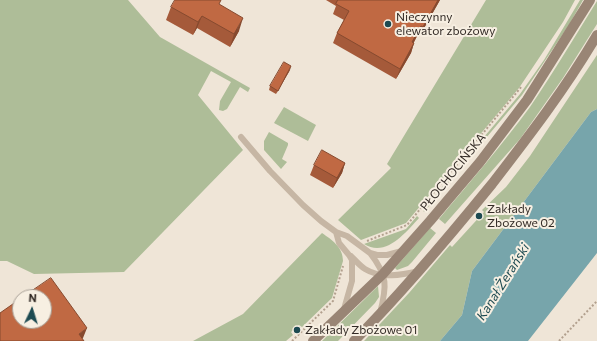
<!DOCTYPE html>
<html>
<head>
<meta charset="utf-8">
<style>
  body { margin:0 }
  #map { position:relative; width:597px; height:341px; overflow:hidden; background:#efe5d7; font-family:Commissioner,sans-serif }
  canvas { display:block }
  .north { position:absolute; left:12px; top:289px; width:40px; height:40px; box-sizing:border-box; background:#f7efe2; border:1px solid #a8a096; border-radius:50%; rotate:4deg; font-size:11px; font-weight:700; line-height:16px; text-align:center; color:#322a25 }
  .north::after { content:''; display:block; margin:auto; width:14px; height:18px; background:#1d4a51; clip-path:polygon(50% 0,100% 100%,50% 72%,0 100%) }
</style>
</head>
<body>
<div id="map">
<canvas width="597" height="341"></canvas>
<div class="north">N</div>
</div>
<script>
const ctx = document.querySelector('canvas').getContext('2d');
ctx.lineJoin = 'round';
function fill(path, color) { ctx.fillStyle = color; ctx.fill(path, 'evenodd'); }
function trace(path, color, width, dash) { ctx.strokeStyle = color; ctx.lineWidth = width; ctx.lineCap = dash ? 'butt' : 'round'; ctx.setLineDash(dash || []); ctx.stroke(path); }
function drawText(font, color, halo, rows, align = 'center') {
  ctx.font = font + ' Commissioner,sans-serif'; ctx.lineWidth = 4; ctx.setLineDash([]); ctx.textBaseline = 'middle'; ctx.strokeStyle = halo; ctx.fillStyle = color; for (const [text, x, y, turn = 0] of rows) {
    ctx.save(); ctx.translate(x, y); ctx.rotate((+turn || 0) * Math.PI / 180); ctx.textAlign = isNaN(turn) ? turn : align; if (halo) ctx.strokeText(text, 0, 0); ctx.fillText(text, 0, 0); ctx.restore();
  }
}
const green = new Path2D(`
  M0,0H128L160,37L250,88L248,92L240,87L227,109L223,111L219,110L220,101L231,82L211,71L198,95L243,150L124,272L34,274L7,261H0Z
  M486,0H575L563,22L519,88L406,223L361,240L338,220L391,168L387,164Z
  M580,0H583L569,25L522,95L424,212L423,210L520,94L544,60Z
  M597,1V24L563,78L520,139L445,224L439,219C470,182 502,145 530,107C554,72 575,36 597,1Z
  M597,55V109L591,112L472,271L462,315L440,341H364L409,293L450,245L452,247L484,212L482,210L506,187L530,156Z
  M284,107L316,125L308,141L274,123Z
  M269,132L288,143V145L282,159L287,162L281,169L264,150V141Z
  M417,216L419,218C406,232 386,258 364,244L406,229Z
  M430,228L436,233L412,262L408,266L397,270L395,268Z
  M322,233C332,240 343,247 343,261L332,298L302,327L299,325L291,332L293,335L286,341H193L243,314Z
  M378,286L379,297L375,303L338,341H322Z`);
const water = new Path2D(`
  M597,109V253L528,341H440L462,315L472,271L591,112Z`);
const path = new Path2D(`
  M367,241L407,225L522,86
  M292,341L333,301L343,266
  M559,341L597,301`);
const service = new Path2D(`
  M241,137L270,171L303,205L321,221L336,232L347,236L370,253L377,255H387L402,251
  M336,232L339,243L349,255L352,260V281L344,309
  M370,253C388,276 387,286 380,313
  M351,256C355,260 360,266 365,269C381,279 402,275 419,271`);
const secondary = new Path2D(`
  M313,341L383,274L430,221L480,162L527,100L590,0
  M354,341C403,292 448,238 492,184C529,136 566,88 597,35`);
const wall = new Path2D(`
  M326,0H440L419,37L417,36L414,42V43L411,53L396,79L333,43L337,33L344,20L333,14L336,6Z
  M220,5L239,31L230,47L197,28L193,35L166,20L171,7Z
  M290,70L276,94L269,90L270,86Z
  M345,163L342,173L333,188L310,175L314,165Z`);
const shadedWall = new Path2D(`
  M438,0H440L419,37L423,27Z
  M202,16L197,28L193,35L198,22Z
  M243,18L239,31L230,47L234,34Z
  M421,26L417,36L409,52L412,42Z
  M414,43L411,53L396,79L400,69Z
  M291,66L290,70L276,94L278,91Z
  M345,163L342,173L333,188L337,178Z
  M87,328L83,338L79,341V334Z`);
const building = new Path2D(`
  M175,0H221L219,4L243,18L234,34L202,16L198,22L171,7Z
  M338,0H438L423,27L421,26L412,42L414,43L400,69L337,33L349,11L336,4Z
  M284,62L291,66L278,91L270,86Z
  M322,150L345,163L337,178L314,165Z
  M51,278L87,328L79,334L84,341H0V313L20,299V321H44V297H23Z`);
const markers = [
  [388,24,4,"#1d4a51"],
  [479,216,4,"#1d4a51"],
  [297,330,4,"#1d4a51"]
];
const poiNames = [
  ["Nieczynny",396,17],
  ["elewator zbożowy",396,31],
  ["Zakłady",487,209],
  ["Zbożowe 02",487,223],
  ["Zakłady Zbożowe 01",305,330]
];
const streetNames = [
  ["PŁOCHOCIŃSKA",453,172,-51]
];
const waterNames = [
  ["Kanał Żerański",503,282,-58]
];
fill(green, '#aebd98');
fill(water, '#77a5ab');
trace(path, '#b2a08e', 2, [2, 2]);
trace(service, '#c6b6a4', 6);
trace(secondary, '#998575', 10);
fill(wall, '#a55a3a');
fill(shadedWall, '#864a2f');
fill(building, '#c06943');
trace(building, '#864a2f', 1);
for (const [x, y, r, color] of markers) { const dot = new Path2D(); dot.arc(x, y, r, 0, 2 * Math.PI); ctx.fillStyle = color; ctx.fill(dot); trace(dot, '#f7efe2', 1.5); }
drawText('12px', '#322a25', '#f7efe2', poiNames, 'left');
drawText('12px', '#322a25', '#f7efe2', streetNames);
drawText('italic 13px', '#1d4a51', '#f7efe2', waterNames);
</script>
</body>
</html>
